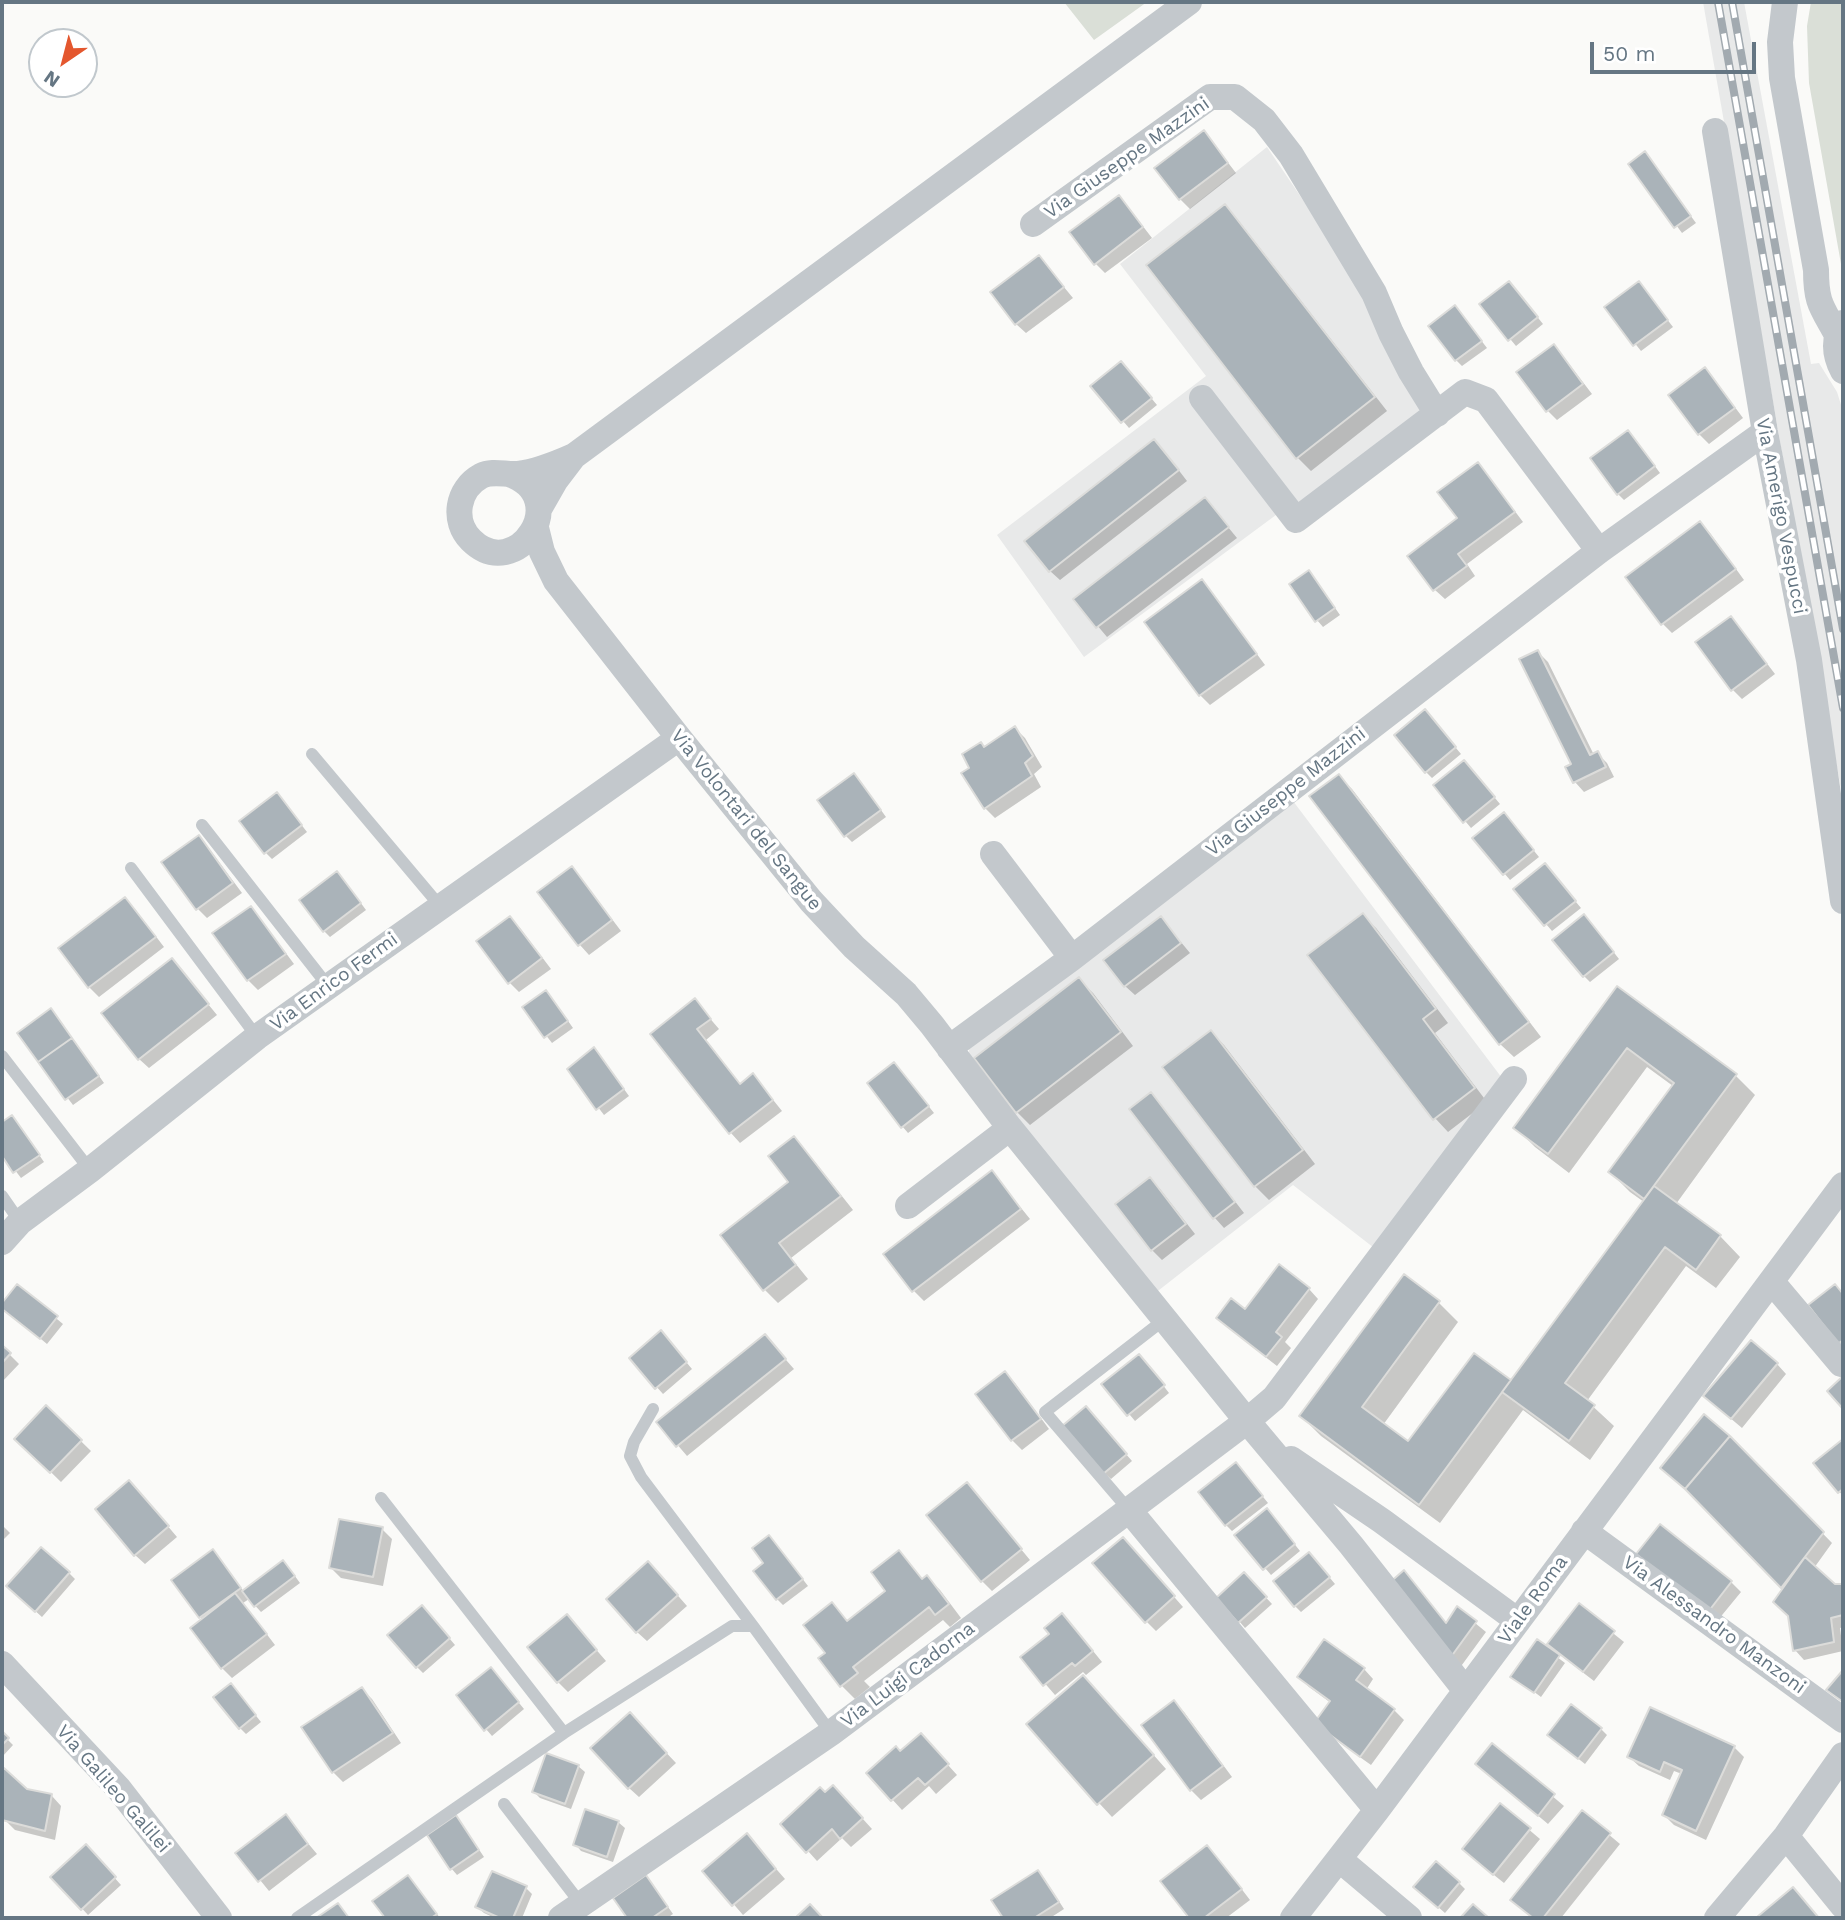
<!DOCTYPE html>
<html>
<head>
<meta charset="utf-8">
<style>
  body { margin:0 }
  #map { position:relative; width:1845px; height:1920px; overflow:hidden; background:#fafaf8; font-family:"Work Sans",sans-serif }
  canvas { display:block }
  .frame { position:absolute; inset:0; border:4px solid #657683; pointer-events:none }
  .north { position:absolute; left:28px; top:28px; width:70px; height:70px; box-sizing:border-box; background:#fff; border:2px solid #c1c8cd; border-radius:50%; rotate:215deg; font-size:19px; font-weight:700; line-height:28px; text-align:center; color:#657683 }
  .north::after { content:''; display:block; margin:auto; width:24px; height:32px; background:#e4572e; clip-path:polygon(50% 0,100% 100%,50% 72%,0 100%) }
  .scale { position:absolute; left:1590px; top:42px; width:166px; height:32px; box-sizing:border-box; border:4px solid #657683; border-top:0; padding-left:9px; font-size:21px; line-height:24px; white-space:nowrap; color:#657683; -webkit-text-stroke:5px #fff; paint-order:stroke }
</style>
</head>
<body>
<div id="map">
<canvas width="1845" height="1920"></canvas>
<div class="frame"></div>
<div class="north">N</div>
<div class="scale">50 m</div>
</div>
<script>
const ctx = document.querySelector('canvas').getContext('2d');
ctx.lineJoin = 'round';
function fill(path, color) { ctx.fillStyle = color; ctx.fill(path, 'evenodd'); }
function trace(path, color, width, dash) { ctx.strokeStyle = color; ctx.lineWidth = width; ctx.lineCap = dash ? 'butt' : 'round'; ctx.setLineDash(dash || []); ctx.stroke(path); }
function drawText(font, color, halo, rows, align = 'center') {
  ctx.font = font + ' "Work Sans",sans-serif'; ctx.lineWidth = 7; ctx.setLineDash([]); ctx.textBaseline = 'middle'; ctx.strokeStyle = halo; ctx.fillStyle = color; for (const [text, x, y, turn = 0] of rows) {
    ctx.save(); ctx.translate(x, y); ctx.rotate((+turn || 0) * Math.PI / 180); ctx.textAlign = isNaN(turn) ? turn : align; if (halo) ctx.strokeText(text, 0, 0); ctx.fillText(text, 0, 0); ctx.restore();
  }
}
const built = new Path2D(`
  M1703,2H1744L1811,364L1819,363L1837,392L1843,411V801Z
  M1267,147L1326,234L1442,418L1293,528L1280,512L1084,657L997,535L1206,376L1120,264Z
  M1290,797L1505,1082L1378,1251L1293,1185L1154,1294L969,1062V1049Z`);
const green = new Path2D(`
  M1064,2H1147L1094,40Z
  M1811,2H1843V268L1841,264L1809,83L1807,26Z`);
const shadow = new Path2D(`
  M1204,133L1213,143L1236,173L1190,209L1180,199Z
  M1645,154L1696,223L1682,233L1631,164Z
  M1119,197L1128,207L1152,238L1105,273L1095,263Z
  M1225,206L1238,220L1387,411L1311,471L1297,457Z
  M1039,257L1073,298L1026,333L1016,324Z
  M1639,283L1673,327L1641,351L1606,307Z
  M1515,289L1543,324L1516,346L1482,305Z
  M1461,314L1487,348L1462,366L1456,360Z
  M1554,346L1563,356L1592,394L1557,420L1547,410Z
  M1127,369L1157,405L1129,428L1093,386Z
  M1704,370L1714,379L1743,418L1709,444L1699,434Z
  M1634,438L1660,473L1624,500L1618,494Z
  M1164,451L1187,481L1060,580L1050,571Z
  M1478,465L1487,474L1523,522L1467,564L1475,576L1445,599L1435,590L1409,556L1459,519Z
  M1205,499L1237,538L1107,637L1075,599Z
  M1700,523L1710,533L1744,580L1672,633L1663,624Z
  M1315,579L1340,615L1323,627L1317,620Z
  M1211,592L1265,665L1210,705L1200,695L1146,622Z
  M1731,618L1740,628L1775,674L1742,699L1732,689Z
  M1538,652L1548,662L1594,755L1597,753L1607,763L1614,777L1584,792L1575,782L1574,765Z
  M1431,718L1461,754L1432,778L1426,772Z
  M1015,728L1025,738L1042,767L1034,774L1041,787L995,818L985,808L972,769L985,749Z
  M1470,768L1500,804L1471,828L1435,785Z
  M1339,776L1352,789L1541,1037L1514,1057L1500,1044L1311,797Z
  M860,781L886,817L852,842L846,836Z
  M283,801L307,832L272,859L266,853Z
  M1510,821L1539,857L1510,880L1474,838Z
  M198,837L208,847L242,893L207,918L198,909Z
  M571,868L581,878L621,931L589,955L580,945L540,892Z
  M1551,872L1581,908L1552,931L1516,889Z
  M343,879L366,910L330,937L324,931Z
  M125,899L135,909L164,947L99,997L89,987Z
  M251,908L260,918L294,964L258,990L248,980L215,934Z
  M1362,915L1376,928L1448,1023L1435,1033L1487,1102L1448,1132L1435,1118Z
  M510,918L520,928L551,969L519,992L509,982Z
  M1161,918L1190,953L1135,995L1125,986Z
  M1590,922L1619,959L1590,982L1584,976Z
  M172,960L217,1015L149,1068L139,1059Z
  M1079,980L1093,993L1133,1046L1030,1125L1017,1112Z
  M1618,988L1735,1075L1755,1095L1676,1204L1720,1236L1740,1257L1716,1288L1686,1266L1587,1401L1614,1426L1590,1460L1523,1410L1440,1523L1321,1436L1301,1416L1438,1302L1458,1322L1383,1425L1409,1444L1511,1382L1644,1202L1630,1192L1610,1172L1673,1086L1647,1067L1569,1173L1535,1147L1515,1127Z
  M552,998L573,1028L552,1043L524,1007Z
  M695,1001L719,1029L706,1040L741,1085L762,1086L782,1111L740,1143L731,1133L653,1034Z
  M57,1016L104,1083L73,1105L19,1034Z
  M1211,1032L1224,1045L1315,1164L1269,1200L1255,1186L1164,1068Z
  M600,1056L629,1096L604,1115L569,1069Z
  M900,1070L934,1113L908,1133L902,1126Z
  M1151,1094L1160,1104L1244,1213L1224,1228L1215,1218L1131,1109Z
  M12,1118L18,1124L44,1162L21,1178L2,1153V1124Z
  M794,1138L807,1152L853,1210L791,1258L808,1279L778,1303L765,1290L791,1182Z
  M992,1173L1001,1183L1030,1219L924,1301L914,1291L886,1254Z
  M1150,1179L1160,1189L1195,1234L1162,1260L1152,1250Z
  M17,1286L63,1324L47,1344L2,1307Z
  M1309,1289L1318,1299L1285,1342L1291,1348L1277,1366L1228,1328L1218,1318Z
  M765,1336L794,1369L687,1456L658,1422Z
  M667,1339L692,1369L663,1394L631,1358Z
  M2,1347L19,1364L2,1382Z
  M1145,1362L1169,1393L1135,1421L1104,1384Z
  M1777,1364L1786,1374L1742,1428L1716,1406Z
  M1005,1374L1015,1383L1049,1429L1022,1450L1012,1440Z
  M46,1407L91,1451L61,1482L17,1439Z
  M1092,1415L1132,1461L1111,1479L1104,1473Z
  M1729,1437L1832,1543L1814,1568L1834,1586L1843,1585V1627L1840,1628L1843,1651L1804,1660L1795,1650L1783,1588L1696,1497Z
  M1843,1441V1496L1816,1463Z
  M1242,1471L1268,1503L1232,1531L1226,1525Z
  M967,1484L1030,1560L992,1591L982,1581Z
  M139,1492L177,1537L145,1564L135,1555Z
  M1273,1517L1300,1551L1271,1575L1237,1535Z
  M2,1525L10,1533L2,1541Z
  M1660,1526L1731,1582L1741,1592L1718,1620Z
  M382,1529L392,1539L383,1586L341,1578L331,1568Z
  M775,1543L808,1586L783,1605L777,1599L766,1563Z
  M1132,1549L1183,1607L1156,1631L1146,1621Z
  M213,1552L222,1562L244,1592L289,1568L300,1583L261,1612L249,1599L243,1603L275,1645L232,1678L222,1668L203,1620L173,1580Z
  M899,1552L923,1580L927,1577L940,1590L961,1618L950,1627L943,1620L864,1681L870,1687L855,1699L842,1686L828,1653L832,1604L849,1622L888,1592Z
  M1315,1560L1335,1584L1301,1612L1295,1606Z
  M69,1573L75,1579L42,1617L14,1592Z
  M658,1573L687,1606L647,1641L637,1632Z
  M1244,1574L1272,1604L1245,1628L1239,1621Z
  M1414,1583L1447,1624L1458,1609L1486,1632L1459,1669Z
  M1579,1606L1624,1642L1594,1681L1560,1655L1549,1644Z
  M428,1613L455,1645L423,1673L417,1667Z
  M567,1616L606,1661L568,1692L558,1682Z
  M1072,1625L1102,1662L1086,1675L1083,1672L1055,1695L1022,1657L1051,1634Z
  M1537,1642L1565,1663L1541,1697L1517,1679Z
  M1364,1669L1373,1679L1366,1690L1394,1710L1404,1720L1371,1765L1326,1733L1331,1703L1309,1687L1299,1677Z
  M497,1676L524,1709L492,1736L486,1729Z
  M362,1689L372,1699L401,1743L343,1782L333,1772L303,1728Z
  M1096,1690L1166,1769L1112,1817L1099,1803Z
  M237,1692L261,1722L246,1734L240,1728Z
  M1174,1703L1184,1712L1232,1777L1201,1800L1191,1790Z
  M639,1724L676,1763L639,1797L629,1788Z
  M1601,1729L1607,1735L1585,1764L1556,1741Z
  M2,1734L13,1745L2,1757Z
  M930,1745L957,1775L936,1794L929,1786L902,1810L868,1773L901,1753Z
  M1492,1745L1564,1806L1548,1824L1487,1773Z
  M1734,1747L1744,1757L1706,1840L1674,1825L1664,1815L1682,1774L1674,1771L1670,1780L1639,1766L1629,1757Z
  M578,1766L585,1772L571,1809L540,1798L534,1792Z
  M4,1771L26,1790L52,1796L61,1806L55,1840L15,1830L2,1817V1773Z
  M825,1795L843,1797L872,1829L851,1847L842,1838L817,1861L808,1851Z
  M1501,1806L1540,1839L1504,1883L1474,1859Z
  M1582,1812L1620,1844L1561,1918H1533L1512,1900Z
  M286,1817L317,1854L269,1891L238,1853Z
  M456,1818L462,1824L484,1857L457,1875L451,1868Z
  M618,1822L625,1828L613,1862L581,1851L575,1844Z
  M86,1846L121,1885L88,1915L53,1877Z
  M756,1846L785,1879L743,1915L705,1871Z
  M1207,1847L1217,1857L1250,1900L1226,1918H1191L1163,1881Z
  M1037,1872L1044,1878L1064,1909L1050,1918H1005L993,1901Z
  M414,1883L440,1918H387L375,1901Z
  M1459,1883L1465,1889L1445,1913L1422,1893Z
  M652,1884L673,1914L667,1918H629L615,1898Z
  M526,1888L532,1894L522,1918H495L484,1913L477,1907Z`);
const building = new Path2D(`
  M1204,130L1228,163L1179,200L1154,168Z
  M1645,151L1691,216L1674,228L1628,164Z
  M1119,195L1143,227L1094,265L1069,232Z
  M1225,204L1375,397L1296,459L1146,265Z
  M1039,255L1064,287L1015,325L990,292Z
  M1509,281L1538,317L1508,341L1479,304Z
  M1639,281L1668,320L1633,346L1604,307Z
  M1455,305L1482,341L1455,361L1428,326Z
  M1554,344L1583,384L1546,412L1516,372Z
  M1121,361L1152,398L1121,423L1090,386Z
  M1705,367L1735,408L1698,435L1668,395Z
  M1628,430L1655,466L1617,495L1590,458Z
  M1154,439L1179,470L1049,572L1024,541Z
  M1478,462L1515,512L1458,554L1467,566L1433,591L1407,556L1457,518L1437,492Z
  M1205,497L1229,527L1096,628L1073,599Z
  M1700,521L1736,569L1661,625L1625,577Z
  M1309,570L1335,608L1315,622L1289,584Z
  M1202,579L1257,654L1199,696L1144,622Z
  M1731,616L1767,664L1731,691L1695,642Z
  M1538,650L1590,755L1598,751L1606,767L1573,783L1565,767L1571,764L1519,659Z
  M1425,709L1456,747L1425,773L1394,735Z
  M1015,726L1033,756L1025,763L1032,776L984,809L961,773L969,768L962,754L981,742L984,747Z
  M1464,760L1495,797L1463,823L1433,785Z
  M854,773L881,810L844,837L817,800Z
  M1339,774L1529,1022L1499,1045L1309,796Z
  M277,792L302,825L264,854L239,821Z
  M1504,812L1534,850L1503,875L1472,838Z
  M199,835L233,883L196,910L161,862Z
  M1545,863L1576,901L1544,926L1513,889Z
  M572,866L612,920L578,946L537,892Z
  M337,871L361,903L323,932L299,900Z
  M125,897L156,937L88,988L58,948Z
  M251,906L286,954L247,981L212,933Z
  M1363,913L1436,1009L1423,1019L1475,1088L1433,1120L1307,955Z
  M1584,914L1614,952L1583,977L1552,940Z
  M510,916L542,958L508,984L476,941Z
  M1161,916L1181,943L1124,987L1103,960Z
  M172,958L209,1004L138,1060L101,1013Z
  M1079,977L1121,1032L1016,1113L974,1058Z
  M1617,986L1737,1074L1644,1199L1608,1172L1674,1083L1627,1048L1548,1154L1513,1128Z
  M546,990L568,1021L544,1038L522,1007Z
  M695,998L711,1019L697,1029L740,1084L753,1073L773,1100L729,1134L650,1034Z
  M51,1008L72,1038L38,1062L17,1033Z
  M1211,1030L1303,1150L1254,1187L1162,1067Z
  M72,1038L99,1076L65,1100L38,1062Z
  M594,1047L624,1089L596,1110L567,1069Z
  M894,1062L929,1106L901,1128L867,1083Z
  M1151,1092L1235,1202L1213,1219L1129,1109Z
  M12,1115L40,1155L13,1173L2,1156V1122Z
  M794,1136L841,1196L779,1243L796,1265L763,1291L720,1235L788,1182L768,1156Z
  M992,1170L1021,1209L912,1292L883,1254Z
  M1150,1177L1186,1224L1151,1251L1115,1204Z
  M1654,1186L1721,1235L1696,1270L1665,1247L1565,1383L1595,1405L1569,1441L1502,1392Z
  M1279,1264L1310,1288L1276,1332L1282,1337L1266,1357L1216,1318L1231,1298L1245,1309Z
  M1404,1274L1440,1301L1362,1407L1408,1441L1474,1353L1511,1380L1419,1505L1299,1416Z
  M17,1284L58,1316L40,1339L2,1309V1303Z
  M1835,1284L1843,1294V1340L1838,1344L1808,1305Z
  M661,1330L687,1362L655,1389L629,1358Z
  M765,1334L786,1359L676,1447L656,1422Z
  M1751,1340L1778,1363L1731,1419L1703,1396Z
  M2,1345L11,1353L2,1363Z
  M1139,1354L1165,1385L1127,1416L1101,1384Z
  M1005,1371L1041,1419L1011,1441L975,1394Z
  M1843,1376V1409L1827,1391Z
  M46,1405L82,1440L50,1473L14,1439Z
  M1086,1406L1127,1454L1103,1474L1062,1426Z
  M1704,1414L1730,1436L1685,1489L1660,1468Z
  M1730,1436L1824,1532L1781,1588L1685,1489Z
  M1843,1439V1489L1838,1493L1813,1463Z
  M1236,1462L1263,1496L1225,1526L1198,1492Z
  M129,1480L169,1526L134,1556L95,1509Z
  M967,1482L1022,1549L981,1582L926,1515Z
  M1267,1508L1295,1544L1263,1570L1234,1535Z
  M339,1519L383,1527L373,1577L329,1568Z
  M1660,1524L1732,1581L1708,1612L1636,1554Z
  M769,1535L803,1579L776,1600L753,1571L763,1563L752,1548Z
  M1123,1537L1175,1596L1145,1623L1092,1563Z
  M41,1547L70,1572L35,1612L6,1586Z
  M213,1549L241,1588L199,1618L171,1580Z
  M899,1550L922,1579L927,1575L949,1604L935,1615L929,1607L853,1667L858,1673L840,1687L818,1658L825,1653L803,1625L832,1602L847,1621L885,1591L871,1572Z
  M1309,1552L1330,1577L1294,1607L1273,1581Z
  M1805,1557L1835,1584H1843V1615L1831,1618L1834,1642L1793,1651L1788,1616L1773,1602Z
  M283,1560L295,1576L254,1607L242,1591Z
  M648,1561L678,1595L636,1633L606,1599Z
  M1404,1570L1446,1623L1457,1606L1477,1621L1448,1661L1387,1585Z
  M1244,1572L1267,1597L1238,1623L1216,1598Z
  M235,1593L267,1634L221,1669L190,1628Z
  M1579,1603L1615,1631L1583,1672L1547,1644Z
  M422,1605L450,1638L416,1668L387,1635Z
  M1062,1613L1093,1651L1075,1666L1072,1663L1043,1686L1020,1657L1049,1634L1044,1628Z
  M567,1614L597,1650L557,1683L527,1647Z
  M1324,1639L1365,1668L1356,1680L1395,1709L1360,1757L1314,1723L1330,1701L1297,1677Z
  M1537,1639L1560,1655L1534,1693L1510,1677Z
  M491,1667L519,1702L484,1731L456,1695Z
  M1843,1670V1702L1826,1690Z
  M1083,1675L1154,1755L1097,1805L1026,1724Z
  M231,1683L256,1715L239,1729L213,1697Z
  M362,1687L393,1733L332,1773L301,1727Z
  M1174,1700L1223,1766L1190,1791L1141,1725Z
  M1571,1704L1602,1728L1578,1759L1547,1735Z
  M1650,1707L1735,1746L1696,1831L1662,1815L1682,1770L1664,1762L1660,1772L1627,1757Z
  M630,1712L667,1753L628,1789L590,1748Z
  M2,1731L9,1738L2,1745Z
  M921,1733L949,1764L925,1785L918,1778L891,1801L866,1773L896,1746L900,1751Z
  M1492,1743L1555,1794L1538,1816L1475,1764Z
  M546,1753L579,1765L565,1804L532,1792Z
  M4,1768L27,1789L52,1794L45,1831L2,1820V1771Z
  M833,1785L863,1818L840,1839L832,1829L806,1853L780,1824L820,1787L825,1792Z
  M1500,1803L1531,1828L1493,1875L1462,1849Z
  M585,1809L619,1821L607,1857L573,1845Z
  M1582,1810L1611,1833L1543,1918H1533L1510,1900Z
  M286,1814L308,1844L258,1882L235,1853Z
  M456,1815L479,1850L450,1870L427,1835Z
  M747,1833L776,1869L732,1906L702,1871Z
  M86,1844L116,1877L81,1910L50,1877Z
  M1207,1845L1242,1889L1204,1918H1189L1160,1881Z
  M1436,1861L1460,1882L1438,1908L1413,1887Z
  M1038,1870L1059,1902L1034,1918H1003L991,1900Z
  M492,1871L527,1886L513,1918H500L475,1907Z
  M408,1875L437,1914L431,1918H385L372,1901Z
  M646,1875L668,1907L652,1918H627L613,1898Z
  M1793,1887L1819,1918H1758L1757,1917Z
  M338,1903L349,1918H316Z
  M810,1904L823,1918H795Z
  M1473,1904L1489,1918H1460Z`);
const service = new Path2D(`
  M312,754L440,906
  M202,825L328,986
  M131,868L257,1037
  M2,1056L90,1170
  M2,1196L20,1222
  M653,1409L634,1442L630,1456L641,1477L753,1626
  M381,1498L564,1733
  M1129,1510L1045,1412L1165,1319
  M504,1804L581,1904
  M297,1918L564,1733L732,1626H753L831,1733`);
const minor = new Path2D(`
  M1785,2L1780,42L1782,78L1816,270C1816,304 1822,307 1837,335
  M1715,131L1765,432L1809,660L1843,901
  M1033,224L1210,97H1235L1264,120L1291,155L1374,293L1391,333L1411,372L1437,414
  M1843,323C1833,339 1834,354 1843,371
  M1202,398L1296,520L1465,392L1486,400L1599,551
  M509,474C575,497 516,585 471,540C452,521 457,489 481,476C493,470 505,475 518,474C537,472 556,464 574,456
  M539,509L555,481L574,456L1189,2
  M536,528L542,552L556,581L679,738L811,901L854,947L906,994L932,1025L1010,1128L1247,1421L1351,1545L1466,1691
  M993,854L1072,958
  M949,1048L1072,958L1599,551L1765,432
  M908,1206L1010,1128
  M2,1242L20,1222L90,1170L257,1037L679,738
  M1772,1282L1841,1364
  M1291,1459L1382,1521L1518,1621
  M1129,1510L1377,1810
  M1584,1531L1843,1720
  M2,1664L119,1789L219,1918
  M1786,1836L1843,1906
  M1339,1859L1409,1918
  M561,1918L831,1733L1129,1510L1247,1421L1274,1398L1514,1079
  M1293,1918L1377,1810L1843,1185
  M1717,1918L1786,1836L1843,1755`);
const rail = new Path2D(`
  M1718,2L1843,708
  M1732,2L1843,629`);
const streetNames = [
  ["Via Giuseppe Mazzini",1127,158,-35],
  ["Via Amerigo Vespucci",1781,516,79],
  ["Via Giuseppe Mazzini",1286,792,-38],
  ["Via Volontari del Sangue",746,820,51],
  ["Via Enrico Fermi",334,982,-36],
  ["Viale Roma",1533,1600,-54],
  ["Via Alessandro Manzoni",1714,1625,36],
  ["Via Luigi Cadorna",908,1675,-37],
  ["Via Galileo Galilei",113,1789,49]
];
fill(built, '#e8e9e9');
fill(green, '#dadfd7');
fill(shadow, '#0003');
fill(building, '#aab3b9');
trace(building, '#dcdcda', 2);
trace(service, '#c3c8cc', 12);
trace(minor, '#c3c8cc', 26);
trace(rail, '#a2aab0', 8);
trace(rail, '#fff', 5, [16]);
drawText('19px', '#657683', '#fff', streetNames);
</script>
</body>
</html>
